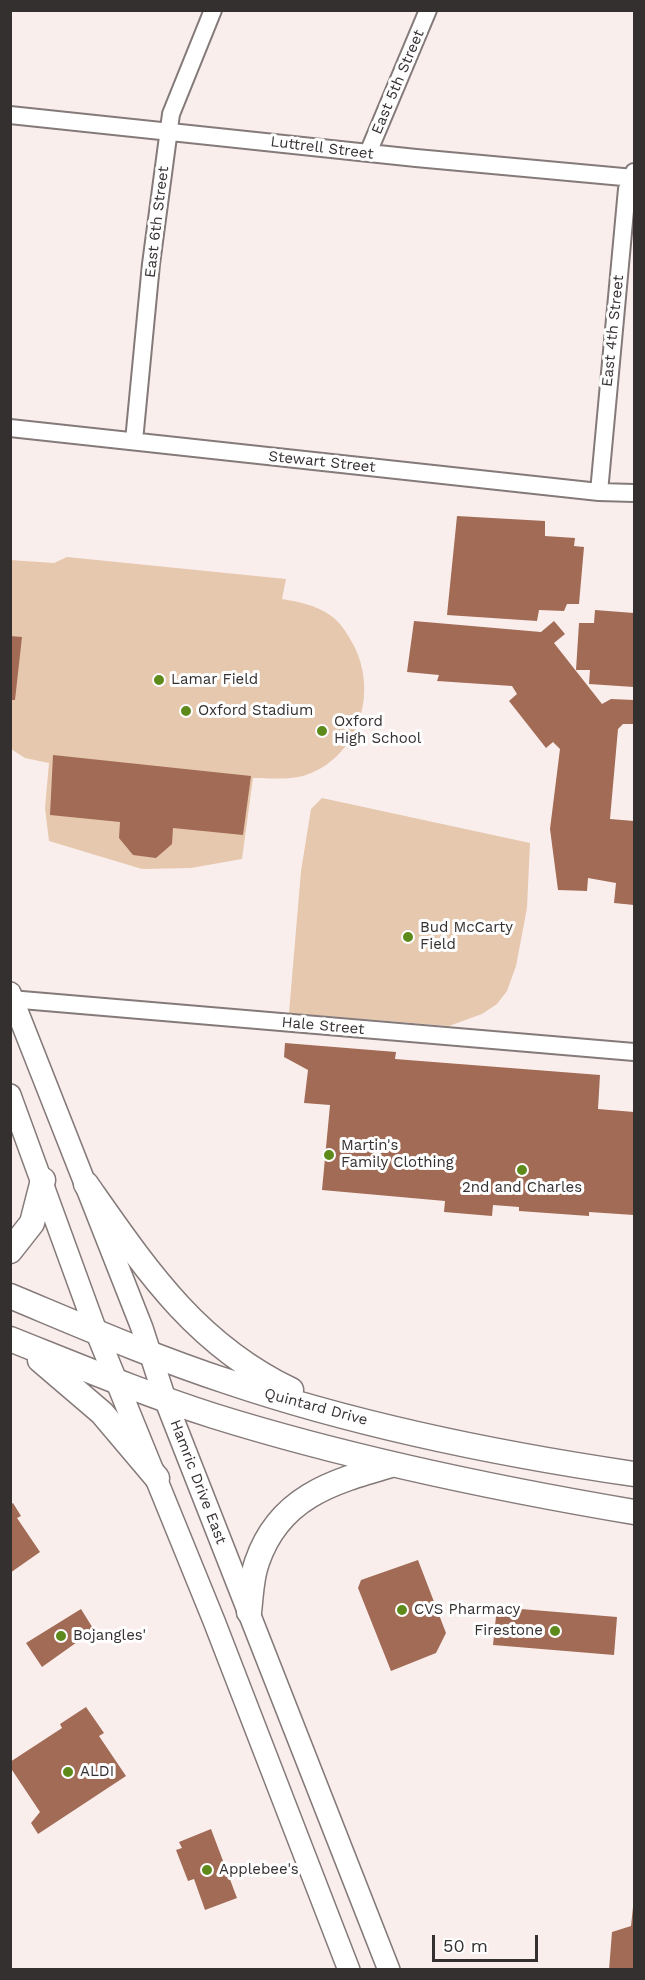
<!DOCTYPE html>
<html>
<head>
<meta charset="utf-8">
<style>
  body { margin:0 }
  #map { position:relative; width:645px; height:1980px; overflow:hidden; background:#faeeed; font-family:"Work Sans",sans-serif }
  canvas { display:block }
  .frame { position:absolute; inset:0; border:12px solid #353030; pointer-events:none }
  .scale { position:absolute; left:432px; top:1935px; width:106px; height:27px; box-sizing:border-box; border:3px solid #353030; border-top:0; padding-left:8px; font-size:18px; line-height:21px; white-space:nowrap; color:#353030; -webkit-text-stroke:4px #fefefe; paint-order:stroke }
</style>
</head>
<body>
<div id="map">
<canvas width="645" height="1980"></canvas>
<div class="frame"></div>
<div class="scale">50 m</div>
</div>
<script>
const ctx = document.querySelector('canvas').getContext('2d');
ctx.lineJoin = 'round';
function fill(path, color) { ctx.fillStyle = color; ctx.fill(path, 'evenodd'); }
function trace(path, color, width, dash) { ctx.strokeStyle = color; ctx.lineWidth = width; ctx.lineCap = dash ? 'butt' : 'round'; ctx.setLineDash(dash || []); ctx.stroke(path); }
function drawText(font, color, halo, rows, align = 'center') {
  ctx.font = font + ' "Work Sans",sans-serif'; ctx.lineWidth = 6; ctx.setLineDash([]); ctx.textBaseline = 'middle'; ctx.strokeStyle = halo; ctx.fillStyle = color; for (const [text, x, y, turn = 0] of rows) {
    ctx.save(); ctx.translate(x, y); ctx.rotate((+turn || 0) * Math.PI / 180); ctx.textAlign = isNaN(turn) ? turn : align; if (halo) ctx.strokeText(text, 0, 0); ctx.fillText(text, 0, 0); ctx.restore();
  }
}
const green = new Path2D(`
  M67,557L286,579L282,599C300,602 315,605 330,615C340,622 347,633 353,644C379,692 359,759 303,776C287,780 269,778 253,778L242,859L191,868L142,869L49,841L45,808L49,763L25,758L11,749L10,560L54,563Z
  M322,798L530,843L527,908L516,966L507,991L497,1004L482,1014L449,1026L289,1013L301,871L311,809Z`);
const building = new Path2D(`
  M457,516L545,521V536L575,538L574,546L584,547L579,604H567L564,611L539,610L537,621L447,615Z
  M595,610L634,613V687L589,684L590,670H576L579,623H594Z
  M414,621L541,632L554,621L565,634L554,643L602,704L611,699L634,700V724H623L618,729L610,819L634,821V905L614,903L616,883L588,878L587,891L558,890L550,829L560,749L553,742L546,748L509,701L517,694L512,686L437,681L439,675L407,672Z
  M10,636L22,637L15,700H10Z
  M53,755L251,776L243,835L173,828L172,844L156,858L133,855L119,838L120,822L50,815Z
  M285,1043L396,1052L395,1059L600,1075L598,1109L634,1112V1215L589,1212V1216L519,1211V1207L493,1205L492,1216L444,1212L445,1201L322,1190L330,1105L304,1103L308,1070L284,1057Z
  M13,1503L21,1516L17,1518L40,1552L10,1573V1505Z
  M418,1560L446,1633L436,1653L391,1671L358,1588L361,1580Z
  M497,1607L617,1617L614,1655L493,1645Z
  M81,1609L94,1630L42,1667L26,1643Z
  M86,1707L104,1733L99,1736L126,1776L38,1834L31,1823L40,1812L10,1767V1762L62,1728L60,1724Z
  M211,1829L237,1898L205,1910L194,1879L188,1881L176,1850L182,1848L179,1842Z
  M633,1907L634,1970H609L612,1932L631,1926Z`);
const minor = new Path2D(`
  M10,115L416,158L634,178
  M368,153L428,10
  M10,428L599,492L634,493
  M134,441L151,264L171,114L213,10
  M599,492L627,189L634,172
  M10,999L634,1052`);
const major = new Path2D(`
  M10,993L142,1328L165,1399L389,1970
  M10,1095L96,1331L214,1621L349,1970`);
const highway = new Path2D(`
  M86,1184C145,1268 195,1344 291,1390
  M10,1251L32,1223L43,1180
  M10,1296C82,1326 153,1357 226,1381C359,1426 497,1454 634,1474
  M10,1339C78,1366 145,1394 214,1416C352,1459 492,1488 634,1512
  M40,1360L102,1413L157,1478
  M249,1612C251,1596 251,1578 257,1562C279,1497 332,1482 391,1465`);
const markers = [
  [159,680,6,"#5e8a1b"],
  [186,711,6,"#5e8a1b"],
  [322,731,6,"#5e8a1b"],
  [408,937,6,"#5e8a1b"],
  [329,1155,6,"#5e8a1b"],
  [522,1170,6,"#5e8a1b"],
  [402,1610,6,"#5e8a1b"],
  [555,1631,6,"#5e8a1b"],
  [61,1636,6,"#5e8a1b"],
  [68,1772,6,"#5e8a1b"],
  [207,1870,6,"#5e8a1b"]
];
const streetNames = [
  ["East 5th Street",398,82,-67],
  ["Luttrell Street",322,148,7],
  ["East 6th Street",157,222,-83],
  ["East 4th Street",613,331,-84],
  ["Stewart Street",322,462,6],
  ["Hale Street",323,1026,5],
  ["Quintard Drive",316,1407,15],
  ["Hamric Drive East",198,1482,69]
];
const poiNames = [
  ["Lamar Field",171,680],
  ["Oxford Stadium",198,711],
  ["Oxford",334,722],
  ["High School",334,739],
  ["Bud McCarty",420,928],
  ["Field",420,945],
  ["Martin's",341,1146],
  ["Family Clothing",341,1163],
  ["2nd and Charles",522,1188,"center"],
  ["CVS Pharmacy",414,1610],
  ["Firestone",543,1631,"right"],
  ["Bojangles'",73,1636],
  ["ALDI",80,1772],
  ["Applebee's",219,1870]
];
fill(green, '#e6c8ae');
fill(building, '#a26b55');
trace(minor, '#847a79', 20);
trace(major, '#847a79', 24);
trace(highway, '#847a79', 27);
trace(minor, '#fff', 16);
trace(major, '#fff', 21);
trace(highway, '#fff', 24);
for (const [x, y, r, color] of markers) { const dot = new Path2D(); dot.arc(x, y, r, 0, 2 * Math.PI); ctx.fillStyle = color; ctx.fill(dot); trace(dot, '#fefefe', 2); }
drawText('15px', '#353030', '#fefefe', streetNames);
drawText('15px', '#353030', '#fefefe', poiNames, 'left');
</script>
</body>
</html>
